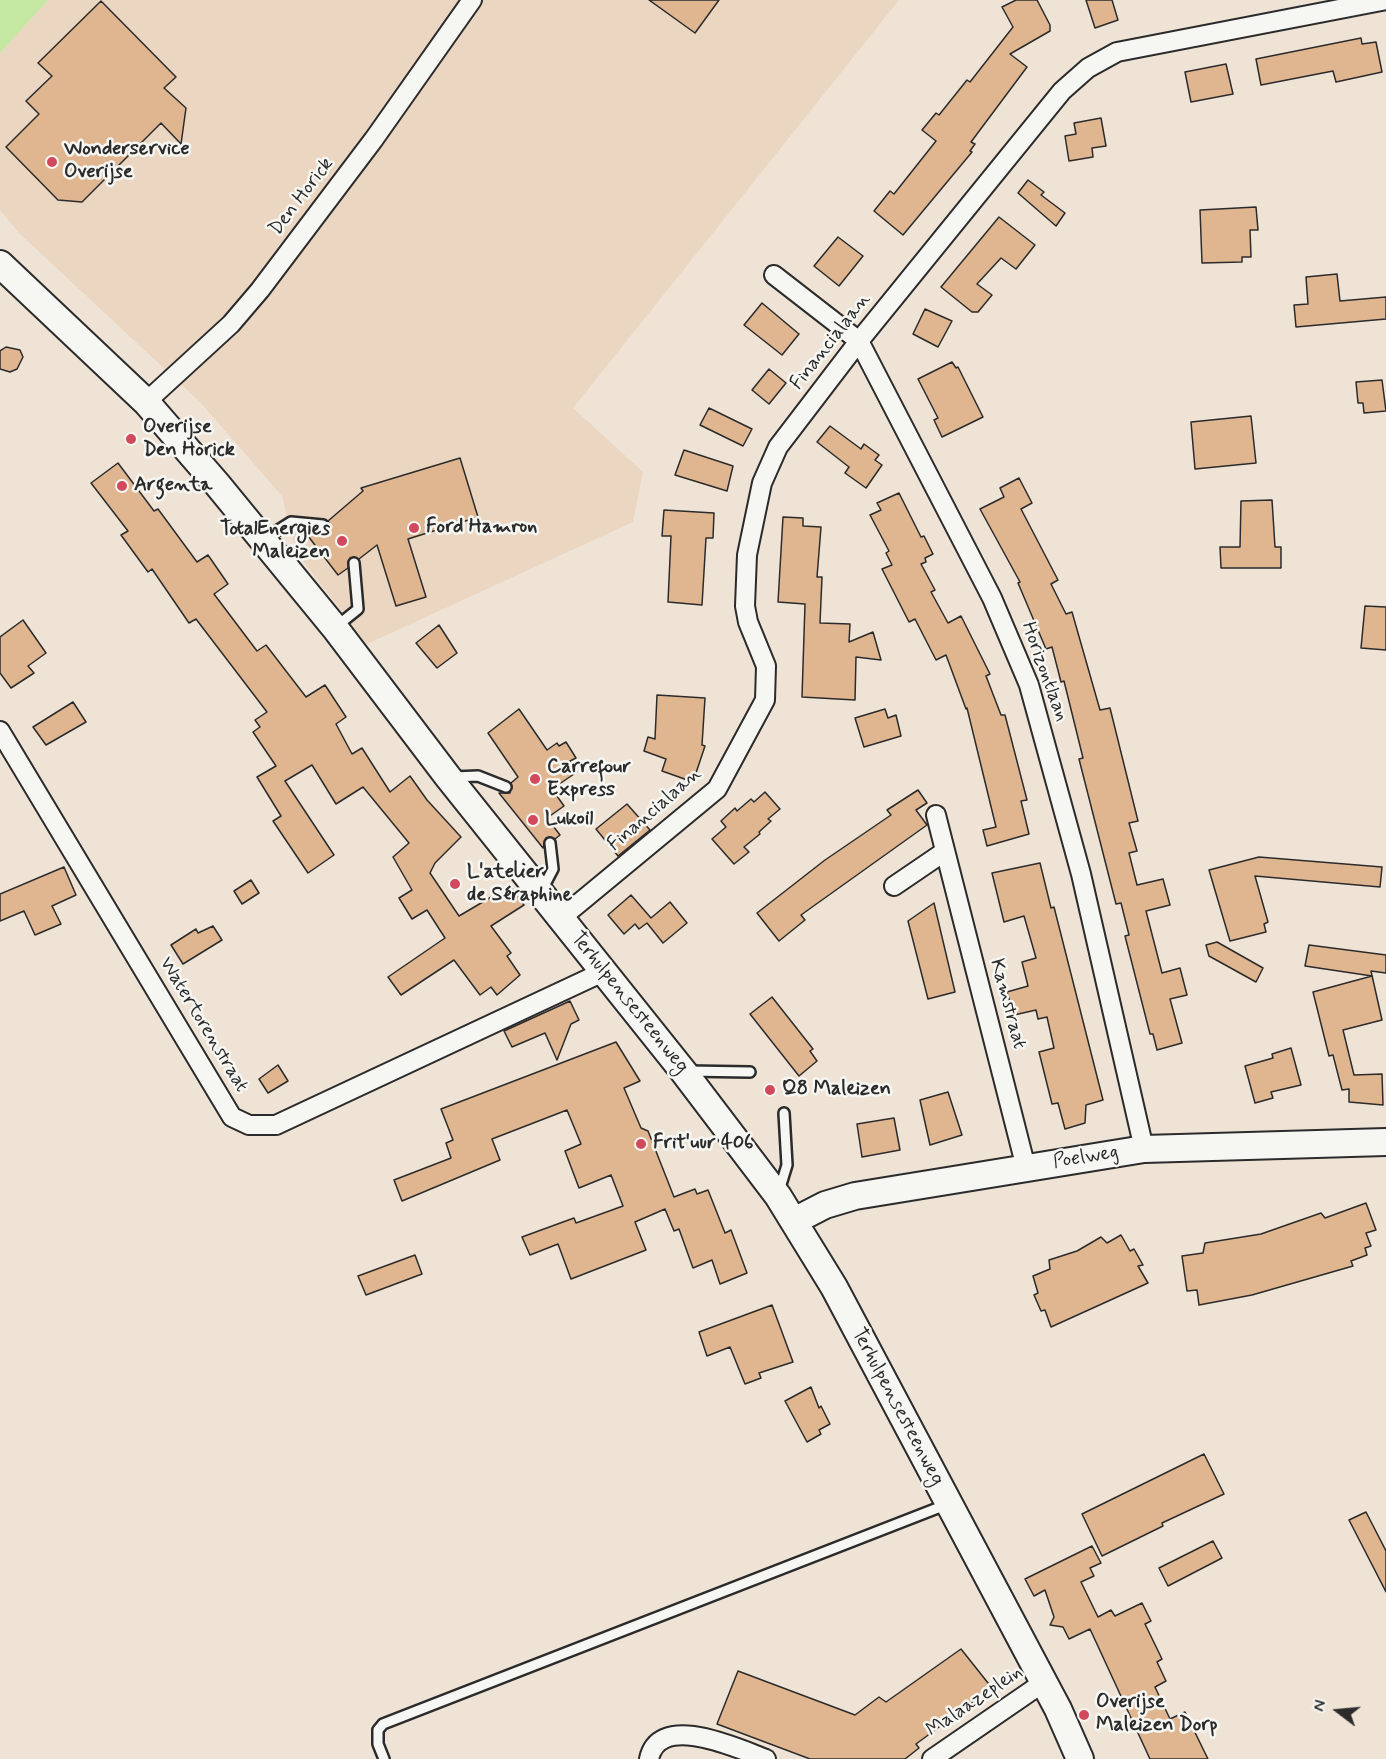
<!DOCTYPE html>
<html>
<head>
<meta charset="utf-8">
<style>
  body { margin:0 }
  #map { position:relative; width:1386px; height:1759px; overflow:hidden; background:#efe3d5; font-family:Mynerve,sans-serif }
  canvas { display:block }
  .north { position:absolute; left:1308px; top:1681px; width:60px; height:60px; -webkit-text-stroke:4px #f6f6f2; paint-order:stroke; rotate:286deg; font-size:16px; font-weight:700; line-height:24px; text-align:center; color:#2b2b2b }
  .north::after { content:''; display:block; margin:auto; width:21px; height:27px; background:#2b2b2b; clip-path:polygon(50% 0,100% 100%,50% 72%,0 100%) }
</style>
</head>
<body>
<div id="map">
<canvas width="1386" height="1759"></canvas>
<div class="north">N</div>
</div>
<script>
const ctx = document.querySelector('canvas').getContext('2d');
ctx.lineJoin = 'round';
function fill(path, color) { ctx.fillStyle = color; ctx.fill(path, 'evenodd'); }
function trace(path, color, width, dash) { ctx.strokeStyle = color; ctx.lineWidth = width; ctx.lineCap = dash ? 'butt' : 'round'; ctx.setLineDash(dash || []); ctx.stroke(path); }
function drawText(font, color, halo, rows, align = 'center') {
  ctx.font = font + ' Mynerve,sans-serif'; ctx.lineWidth = 5; ctx.setLineDash([]); ctx.textBaseline = 'middle'; ctx.strokeStyle = halo; ctx.fillStyle = color; for (const [text, x, y, turn = 0] of rows) {
    ctx.save(); ctx.translate(x, y); ctx.rotate((+turn || 0) * Math.PI / 180); ctx.textAlign = isNaN(turn) ? turn : align; if (halo) ctx.strokeText(text, 0, 0); ctx.fillText(text, 0, 0); ctx.restore();
  }
}
const built = new Path2D(`
  M48,0H899L573,408L643,472L633,522L367,644L296,552L282,496L200,402L19,233L0,210V53Z`);
const green = new Path2D(`
  M0,0H48L0,53Z`);
const building = new Path2D(`
  M649,0H719L695,33Z
  M1016,0H1037L1050,25V31L1010,54L1027,67L971,142L975,144L970,151L972,152L903,235L874,211L890,191L894,194L936,141L922,130L936,113L939,115L967,80L970,82L1013,27L1002,7Z
  M1086,0H1112L1118,20L1095,28Z
  M101,1L176,77L164,88L186,108L181,144L161,123L82,202L58,200L6,147L39,114L26,101L52,76L38,63Z
  M1361,38L1362,44L1376,42L1382,72L1336,82L1333,71L1261,85L1256,59Z
  M1226,64L1233,94L1191,102L1185,72Z
  M1101,118L1106,146L1092,148L1093,157L1069,161L1065,136L1076,134L1074,123Z
  M1028,180L1044,192L1041,195L1065,213L1056,226L1018,193Z
  M1256,207L1258,230H1250L1251,257H1242V262L1202,263L1200,210Z
  M999,217L1035,245L1016,269L1001,258L977,284L992,295L978,312H972L941,287Z
  M838,237L863,256L839,286L814,266Z
  M1337,274L1340,301L1386,297V319L1296,327L1294,305L1308,304L1306,277Z
  M762,303L799,334L782,355L744,325Z
  M925,309L952,321L938,347L913,334Z
  M6,347L20,350L23,357L17,369L10,372L0,369V351Z
  M952,362L956,368L958,367L983,417L942,437L934,420L938,418L918,379Z
  M769,369L786,383L769,404L752,390Z
  M1382,380L1386,411L1364,413L1363,403H1358L1356,382Z
  M709,408L752,429L743,446L700,425Z
  M1251,416L1256,463L1195,469L1191,422Z
  M830,426L861,449L864,444L879,455L875,460L882,465L866,488L845,473L849,467L817,442Z
  M684,450L733,466L727,491L675,475Z
  M460,458L478,517L408,539L426,597L396,606L377,545L359,559L350,558L348,568L338,575L308,536L315,531L328,529V521L363,491L361,488Z
  M118,463L154,511L158,509L197,562L208,555L228,584L214,594L257,651L266,645L306,697L325,685L346,717L336,724L352,754L362,748L390,792L410,776L427,800L461,837L435,863L430,873L459,916L510,886L524,905L491,926L511,953L507,956L520,975L497,995L491,987L480,995L454,960L401,995L388,977L445,938L427,910L412,919L399,898L412,890L393,857L409,843L363,787L336,804L312,765L285,781L334,855L308,873L273,821L281,816L257,777L276,766L253,732L260,727L255,720L267,712L196,619L189,623L152,569L148,572L121,535L128,531L91,483Z
  M1019,478L1032,503L1021,509L1058,580L1051,584L1066,614L1072,612L1100,710L1110,708L1138,821L1129,823L1137,851L1129,853L1137,885L1163,879L1170,905L1146,911L1162,973L1180,968L1187,995L1170,999L1182,1043L1157,1050L1153,1034H1150L1125,936L1129,935L1121,903L1116,904L1079,759L1083,758L1064,681L1061,682L1052,647L1046,649L1018,583L1020,582L980,509L1004,497L1000,488Z
  M899,493L921,537L924,536L933,554L925,558L926,562L921,564L935,590L931,592L948,623L961,616L990,674L986,676L1001,715H1005L1027,800L1021,801L1029,834L987,846L983,830L996,827L967,708L966,709L946,655L936,660L915,619L909,622L882,569L892,565L886,553L889,551L870,515L881,510L877,503Z
  M1272,500L1275,547H1281V568H1221L1220,547H1240L1241,501Z
  M664,510L714,513L713,538H706L702,605L668,602L671,536H662Z
  M783,517L803,518V526L821,527L817,577H822L820,623L850,624L849,642L873,632L881,660L856,657L855,700L802,697L805,604L778,602Z
  M1365,606L1386,607V650L1361,648Z
  M23,620L46,653L28,666L34,673L11,688L0,673V637Z
  M439,625L457,653L437,668L416,643Z
  M657,695L705,698L702,745L705,746L693,782L662,771L666,759L644,751L648,737L655,739Z
  M73,702L86,722L46,745L33,727Z
  M519,709L547,750L557,743L559,746L566,742L576,758L570,761L577,772L552,789L564,806L547,818L560,835L555,839L546,838L543,848L499,793H510L511,783L518,777L488,733Z
  M885,709L888,718L896,715L901,736L864,747L855,718Z
  M918,790L927,803L916,810L927,825L801,915L805,920L779,941L757,913L825,860L891,815L887,810Z
  M765,792L780,809L768,819L771,821L759,832L760,834L744,847L749,852L734,864L712,839L726,827L721,821L735,808L737,811L751,799L754,802Z
  M627,804L650,830L618,856L596,829Z
  M1259,857L1382,867L1380,887L1255,876L1268,922L1264,924L1266,932L1230,941L1209,870Z
  M1040,863L1051,908L1054,907L1103,1100L1086,1105L1085,1123L1065,1129L1058,1103L1052,1104L1039,1052L1054,1048L1047,1017L1038,1019L1036,1010L1014,1015L1007,992L1028,986L1022,962L1036,958L1024,916L1004,922L992,873Z
  M64,867L76,895L52,906L61,924L35,935L24,911L0,921V894Z
  M251,880L259,893L242,904L234,891Z
  M631,895L651,918L670,902L687,923L663,943L647,923L639,929L635,924L624,934L608,915Z
  M934,903L955,992L928,999L908,921Z
  M213,926L222,940L183,964L171,945L196,929L198,933Z
  M1217,942L1263,968L1256,982L1209,956L1206,945Z
  M1309,945L1386,955V973L1371,971L1382,1020L1343,1030L1354,1075L1382,1074L1383,1105L1349,1102V1089L1342,1090L1333,1055L1329,1056L1313,992L1372,976L1305,966Z
  M772,997L813,1049L810,1051L817,1061L799,1076L750,1014Z
  M570,1001L579,1020L571,1024L557,1060L545,1033L512,1047L504,1031Z
  M616,1042L640,1081L624,1088L641,1128L648,1131L674,1197L695,1189L697,1194L708,1190L725,1233L731,1230L747,1273L720,1284L712,1260L693,1268L679,1229L674,1231L665,1209L635,1222L646,1250L571,1279L558,1244L530,1255L522,1237L574,1218L576,1223L623,1206L611,1175L579,1188L565,1151L581,1144L567,1110L492,1139L500,1160L402,1201L394,1180L451,1158L446,1143L453,1140L441,1109Z
  M1291,1048L1301,1085L1271,1092L1273,1098L1255,1103L1245,1066L1273,1058L1272,1054Z
  M278,1065L288,1081L268,1093L259,1079Z
  M948,1092L962,1135L930,1145L920,1100Z
  M894,1118L900,1150L862,1157L857,1124Z
  M1366,1203L1376,1230L1366,1233L1371,1246L1365,1248L1367,1255L1351,1261L1353,1266L1252,1295L1199,1305L1197,1290L1187,1291L1182,1256L1203,1253L1205,1243L1261,1234L1321,1213L1325,1218Z
  M1121,1235L1130,1251L1134,1249L1143,1265L1138,1266L1148,1283L1051,1327L1045,1310L1041,1311L1034,1295L1038,1293L1033,1276L1050,1269L1049,1260L1077,1251L1101,1237L1107,1243Z
  M415,1255L422,1274L366,1295L358,1276Z
  M772,1305L793,1362L759,1373L761,1378L745,1384L730,1347L707,1356L699,1332Z
  M811,1387L819,1408L821,1406L830,1424L819,1430L821,1434L807,1442L785,1401Z
  M1204,1454L1224,1494L1162,1523L1163,1526L1102,1556L1082,1514Z
  M1366,1512L1386,1551V1592L1349,1520Z
  M1213,1541L1222,1558L1168,1586L1159,1568Z
  M1092,1546L1101,1563L1090,1568L1094,1576L1081,1582L1098,1617L1111,1610L1115,1616L1142,1603L1151,1621L1145,1624L1162,1659L1157,1662L1166,1681L1155,1687L1170,1719L1185,1712L1208,1759H1150L1090,1629L1069,1639L1063,1627L1050,1625L1054,1617L1045,1590L1034,1596L1025,1579Z
  M961,1649L992,1688L916,1744L919,1748L905,1759H810L717,1724L738,1671L855,1715L879,1697L886,1702Z`);
const lane = new Path2D(`
  M264,539L291,522L323,525
  M337,626L358,609L354,563
  M454,777L478,776L506,787
  M542,890L553,869L550,843
  M687,1071L750,1072
  M779,1191L787,1165L784,1113
  M384,1759L378,1744V1730L383,1724L948,1504`);
const street = new Path2D(`
  M774,275L859,341L992,598L1029,685L1081,874L1144,1149
  M146,402L231,324L260,290L374,139L472,0
  M0,731L232,1117L249,1125H276L603,972
  M936,815L1026,1168
  M894,886L944,852
  M561,918L717,789L765,700L766,666L748,622L745,606L747,555L762,483L778,447L859,341L1062,91L1088,68L1117,52L1386,0
  M649,1759C659,1711 739,1749 766,1759
  M932,1759L1044,1682`);
const secondary = new Path2D(`
  M0,264L146,402L217,484L335,628L448,777L683,1071L778,1196L834,1287L1058,1709L1080,1759
  M794,1221L825,1205L855,1196L1144,1149L1386,1142`);
const markers = [
  [52,162,6,"#d1495b"],
  [131,439,6,"#d1495b"],
  [122,486,6,"#d1495b"],
  [414,528,6,"#d1495b"],
  [342,541,6,"#d1495b"],
  [535,779,6,"#d1495b"],
  [533,820,6,"#d1495b"],
  [455,884,6,"#d1495b"],
  [770,1090,6,"#d1495b"],
  [641,1144,6,"#d1495b"],
  [1084,1715,6,"#d1495b"]
];
const poiNames = [
  ["Wonderservice",64,150],
  ["Overijse",64,173],
  ["Overijse",143,428],
  ["Den Horick",143,451],
  ["Argenta",134,486],
  ["Ford Hamron",426,528],
  ["TotalEnergies",330,530,"right"],
  ["Maleizen",330,553,"right"],
  ["Carrefour",547,768],
  ["Express",547,791],
  ["Lukoil",545,820],
  ["L'atelier",467,873],
  ["de Séraphine",467,896],
  ["Q8 Maleizen",782,1090],
  ["Frit'uur 406",653,1144],
  ["Overijse",1096,1703],
  ["Maleizen Dorp",1096,1726]
];
const streetNames = [
  ["Den Horick",302,197,-53],
  ["Financialaan",831,342,-52],
  ["Horizontlaan",1044,672,70],
  ["Financialaan",655,810,-41],
  ["Terhulpensesteenweg",629,1003,51],
  ["Kamstraat",1007,1004,75],
  ["Watertorenstraat",203,1025,59],
  ["Poelweg",1086,1158,-9],
  ["Terhulpensesteenweg",897,1407,62],
  ["Malaazeplein",975,1702,-34]
];
fill(built, '#ead6c1');
fill(green, '#c4e7a1');
fill(building, '#e0b691');
trace(building, '#2b2b2b', 1.5);
trace(lane, '#2b2b2b', 14);
trace(street, '#2b2b2b', 22);
trace(secondary, '#2b2b2b', 30);
trace(lane, '#f6f6f2', 9);
trace(street, '#f6f6f2', 18);
trace(secondary, '#f6f6f2', 26);
for (const [x, y, r, color] of markers) { const dot = new Path2D(); dot.arc(x, y, r, 0, 2 * Math.PI); ctx.fillStyle = color; ctx.fill(dot); trace(dot, '#f6f6f2', 2); }
drawText('bold 20px', '#2b2b2b', '#f6f6f2', poiNames, 'left');
drawText('20px', '#2b2b2b', '#f6f6f2', streetNames);
</script>
</body>
</html>
